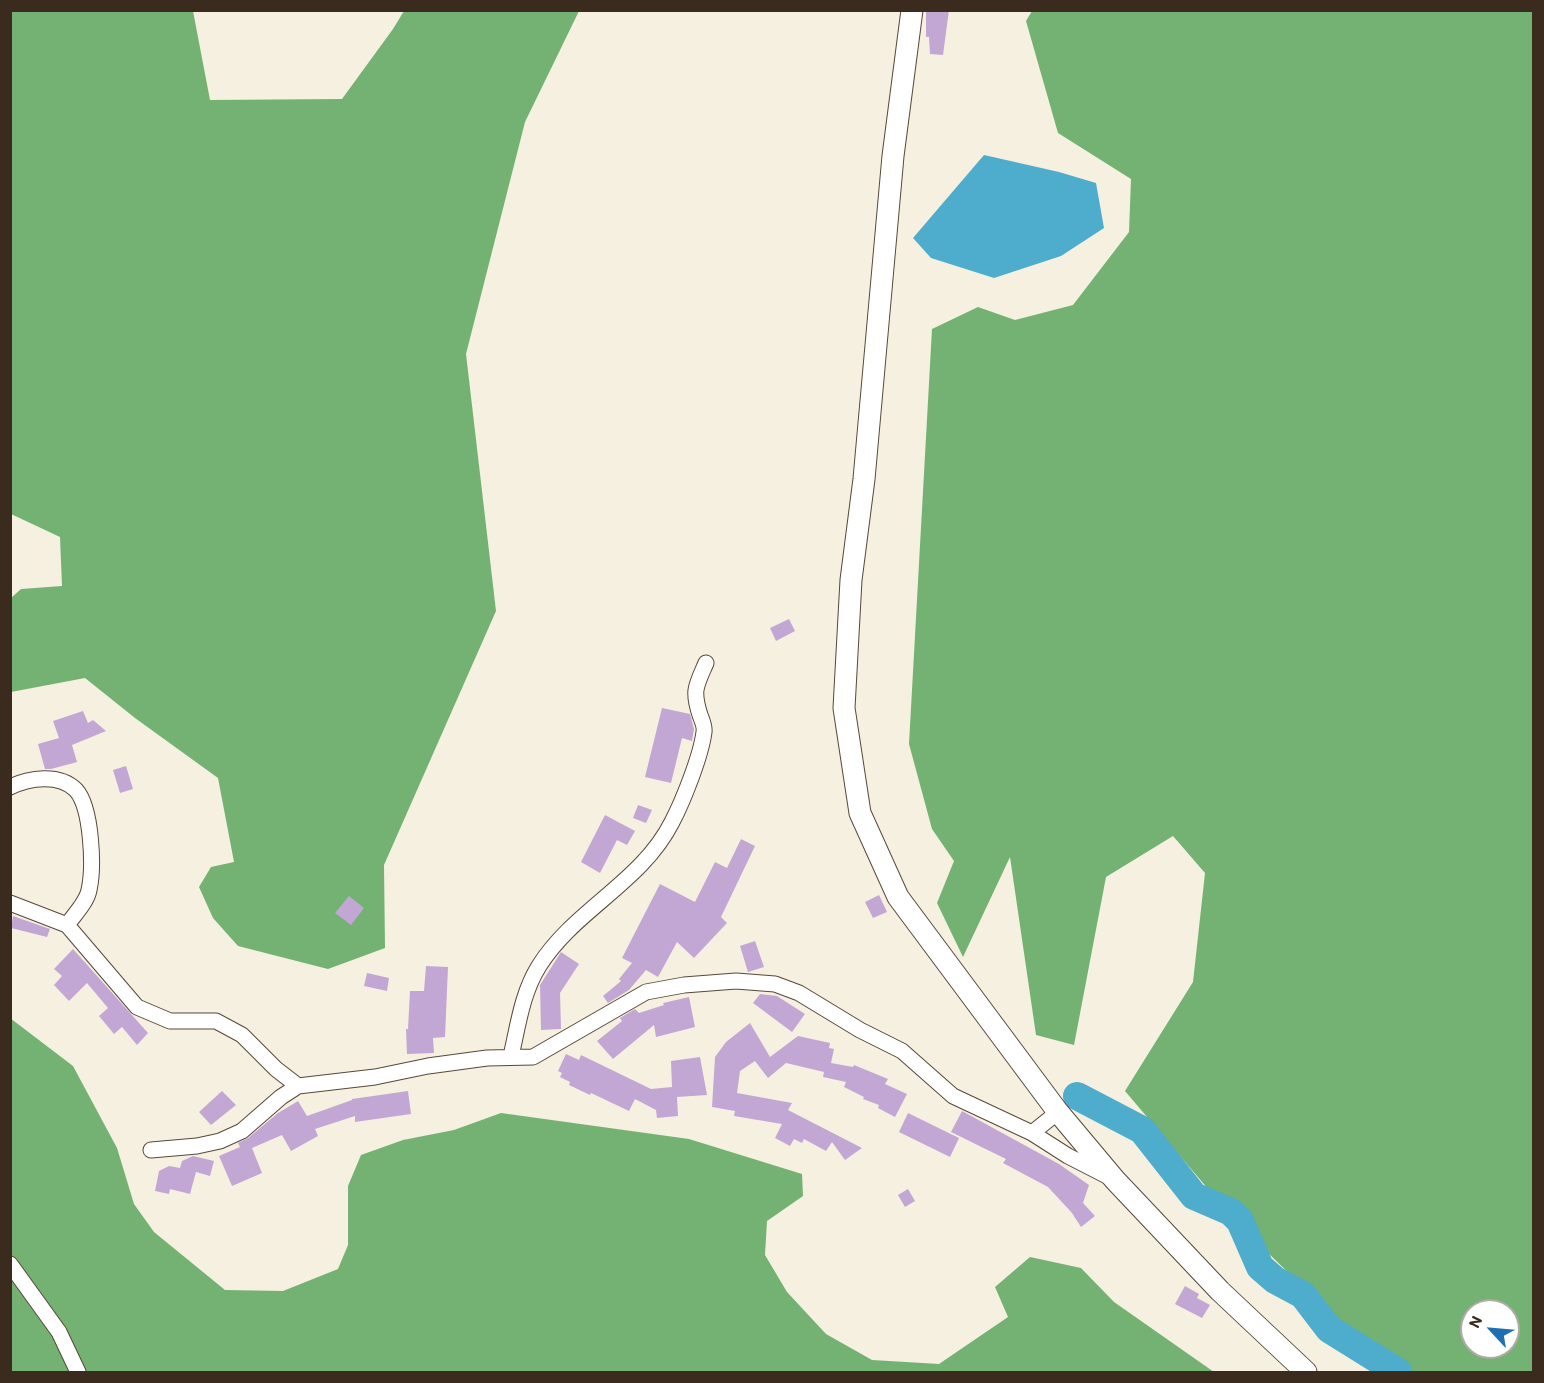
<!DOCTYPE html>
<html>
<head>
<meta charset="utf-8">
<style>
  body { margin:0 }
  #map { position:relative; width:1544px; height:1383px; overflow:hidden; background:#f5f0df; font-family:Itim,sans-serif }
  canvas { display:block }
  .frame { position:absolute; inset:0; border:12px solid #3b2a1e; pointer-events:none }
  .north { position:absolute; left:1460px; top:1299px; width:60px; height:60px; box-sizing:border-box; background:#fff; border:2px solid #b1aaa5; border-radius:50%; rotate:296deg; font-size:16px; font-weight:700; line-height:24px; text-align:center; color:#3b2a1e }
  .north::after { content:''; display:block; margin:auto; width:21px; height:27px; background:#1f6fb2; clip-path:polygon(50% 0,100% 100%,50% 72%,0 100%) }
</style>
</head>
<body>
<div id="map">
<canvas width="1544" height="1383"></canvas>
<div class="frame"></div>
<div class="north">N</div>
</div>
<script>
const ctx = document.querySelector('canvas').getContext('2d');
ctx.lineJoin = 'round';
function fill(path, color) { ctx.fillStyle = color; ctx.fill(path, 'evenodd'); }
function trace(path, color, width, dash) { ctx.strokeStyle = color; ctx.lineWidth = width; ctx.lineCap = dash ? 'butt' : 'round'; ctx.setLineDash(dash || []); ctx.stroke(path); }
const forest = new Path2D(`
  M11,11H193L210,100L342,99L393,29L404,11H579L525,122L466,354L496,611L384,865L385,948L328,969L238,946L213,918L199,887L211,867L234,862L218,778L135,718L85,678L11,692V598L21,589L62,586L60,537L11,514Z
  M1032,11H1533V1372H1391L1236,1222L1125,1091L1193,982L1205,873L1173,836L1106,877L1074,1045L1036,1035L1010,857L963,957L937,903L954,861L932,829L909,744L932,329L978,307L1015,320L1073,305L1129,232L1131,179L1058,133L1026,21ZM1472,1311H1508V1347H1472Z
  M10,1018L73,1066L117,1148L134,1204L154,1232L225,1290L283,1291L338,1269L348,1245V1186L361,1155L403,1140L454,1130L501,1113L689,1139L802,1174L803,1196L767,1221L765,1255L787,1292L826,1334L872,1360L939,1364L1008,1317L995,1287L1030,1257L1081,1268L1114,1302L1214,1372H11Z`);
const water = new Path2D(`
  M984,155L1059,172L1096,183L1104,228L1061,256L994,278L931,258L913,238Z`);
const river = new Path2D(`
  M1077,1096L1142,1130L1194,1196L1231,1212L1240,1221L1260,1267L1275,1280L1303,1295L1329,1329L1398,1372`);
const building = new Path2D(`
  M926,10H949L943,55L930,54L929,37H926Z
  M789,619L795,631L776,641L770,628Z
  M662,708L690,714L694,729L692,741L682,738L671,783L645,777Z
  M83,711L88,723L93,720L106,731L72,745L77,762L51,769H45L38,744L59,738L53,721Z
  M126,766L133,789L120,793L113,770Z
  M638,805L652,810L646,823L633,818Z
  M605,815L635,831L627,845L617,840L600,873L581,862Z
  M741,839L755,846L721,917L727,923L694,958L677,942L658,977L646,970L629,990L608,1003L603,996L621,981L619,979L632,963L622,958L660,884L695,902L715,862L727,868Z
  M879,895L887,912L873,918L865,902Z
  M349,896L364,908L351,925L335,913Z
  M13,916L50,929L47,937L11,928Z
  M755,941L764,967L748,972L740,946Z
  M73,949L148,1033L137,1045L122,1027L114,1034L99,1016L108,1008L87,983L69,1001L54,985L62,976L54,969Z
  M561,952L579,964L560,993L561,1029L541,1030L540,985Z
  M426,966L448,967L445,1037L433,1038L434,1053L407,1054L406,1029H408L410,991H424Z
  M367,973L389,978L387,991L364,986Z
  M760,994L777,996L805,1014L792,1032L753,1003Z
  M689,997L695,1027L656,1037L654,1025L613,1059L597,1041L622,1021L620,1018L635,1009L639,1013L664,1005L663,1003Z
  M750,1023L770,1057L798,1036L830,1043L829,1048L834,1049L831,1063L853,1067L854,1065L888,1079L885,1084L907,1094L895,1117L878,1108L879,1105L863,1099L864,1097L844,1087L846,1082L823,1077L824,1072L786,1063L768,1078L755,1061L740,1071L737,1093L792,1103L788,1110L862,1148L845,1160L832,1142L826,1151L804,1139L802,1143L794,1139L790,1146L775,1138L782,1124L734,1116L735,1111L712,1107L715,1057L726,1042Z
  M566,1054L579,1060L581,1055L651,1089L672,1087L671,1061L700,1057L707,1095L677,1097L678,1116L657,1118L656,1110L635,1099L629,1111L591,1093L590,1095L569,1085L570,1082L560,1077L562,1073L558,1071Z
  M222,1091L236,1105L211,1125L199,1112Z
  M408,1091L411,1114L355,1122V1116L315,1129L318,1136L291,1151L282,1135L252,1148L262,1173L232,1186L219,1156L240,1147L238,1143L248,1138L278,1113L298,1101L307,1116L352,1100V1099Z
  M962,1111L1059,1164L1089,1185L1083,1203L1095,1216L1081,1227L1072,1213L1048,1187L1003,1163L1006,1159L951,1132Z
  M908,1113L959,1138L950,1157L899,1132Z
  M193,1156L214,1161L210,1176L196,1172L190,1194L170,1189L169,1194L155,1191L159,1171L169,1166L180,1168L182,1161Z
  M908,1189L915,1201L905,1207L898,1195Z
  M1185,1286L1199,1294L1197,1298L1210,1305L1202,1318L1175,1304Z`);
const street = new Path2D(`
  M10,787C29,778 59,773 76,790C92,808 94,868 89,890C87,902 74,915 67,925
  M10,903L67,925L137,1007L170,1021H216L242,1035L276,1069L298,1086
  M511,1056C518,1026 522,993 539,966C574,910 642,882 672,822C683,801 701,756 704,732C705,727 702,720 700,715C692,690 696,686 706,663
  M1032,1133L1068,1156L1107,1176
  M151,1150L197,1146L220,1141L242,1131L281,1097L298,1086L375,1077L428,1066L487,1058L533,1057L646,992L684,985L736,981L775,984L799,993L860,1030L902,1051L953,1096L1032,1133L1058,1112
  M10,1264L59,1332L78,1372`);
const secondary = new Path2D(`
  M912,10L893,156L864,479L851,580L844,708L860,813L898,897L1058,1112L1115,1180L1220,1291L1306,1372`);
fill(forest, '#73b273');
fill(water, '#4eaccd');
trace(river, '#4eaccd', 28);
fill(building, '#c2a7d5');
trace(street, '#57483b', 17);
trace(secondary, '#57483b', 23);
trace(street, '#fff', 15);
trace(secondary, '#fff', 21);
</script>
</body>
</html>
